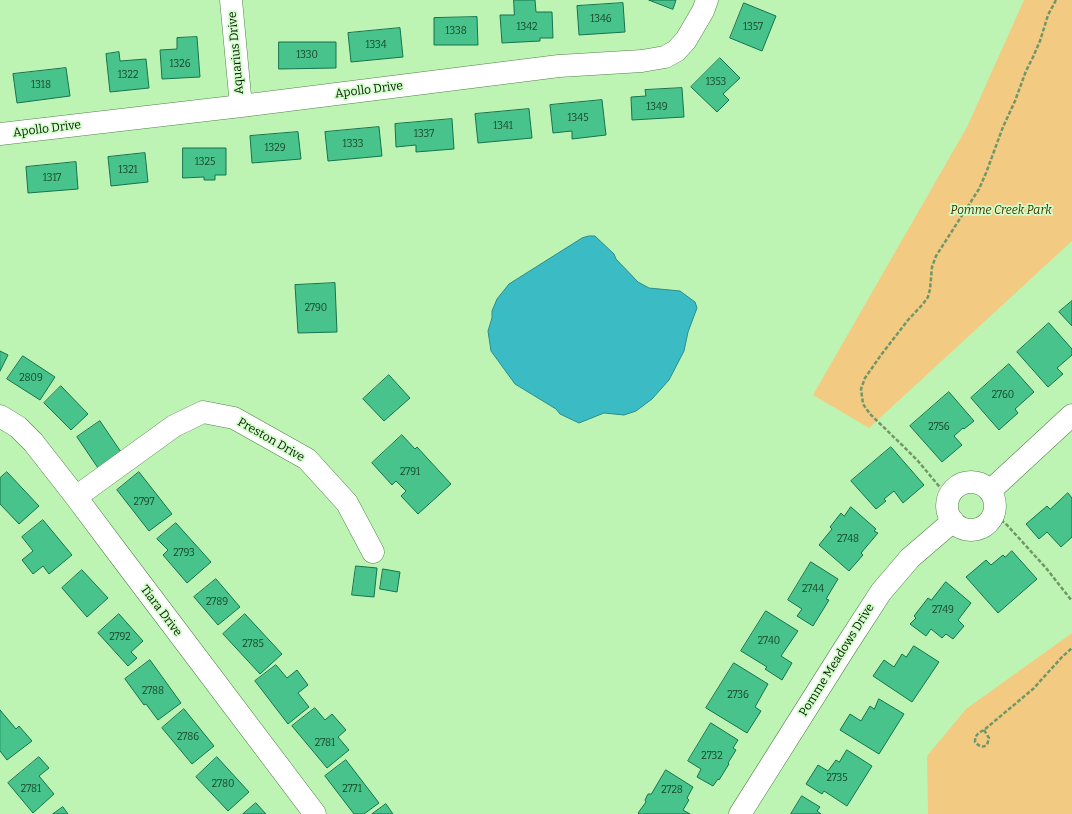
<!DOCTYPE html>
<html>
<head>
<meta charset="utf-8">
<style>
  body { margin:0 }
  canvas { display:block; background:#bef4b3 }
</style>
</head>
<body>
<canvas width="1072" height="814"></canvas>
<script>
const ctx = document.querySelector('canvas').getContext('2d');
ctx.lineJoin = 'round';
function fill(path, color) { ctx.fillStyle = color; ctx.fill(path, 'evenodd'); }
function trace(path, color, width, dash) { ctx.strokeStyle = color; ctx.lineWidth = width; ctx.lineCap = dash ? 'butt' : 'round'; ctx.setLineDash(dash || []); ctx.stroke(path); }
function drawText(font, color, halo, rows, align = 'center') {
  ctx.font = font + ' Bitter,serif'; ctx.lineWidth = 3.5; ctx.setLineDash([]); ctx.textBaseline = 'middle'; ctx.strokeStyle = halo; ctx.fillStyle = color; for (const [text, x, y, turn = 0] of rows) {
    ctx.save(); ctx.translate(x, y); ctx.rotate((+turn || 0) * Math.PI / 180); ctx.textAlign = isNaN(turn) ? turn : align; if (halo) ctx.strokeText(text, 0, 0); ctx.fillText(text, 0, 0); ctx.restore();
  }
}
const green = new Path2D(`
  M1024,0H1072V241L869,428L813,395L967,127Z
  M1072,633V814H928L927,756L966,709Z`);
const water = new Path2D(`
  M589,236H595L614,254L616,259L638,282L649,288L680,291L695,302L697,308L688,332L684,351L669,380L652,399L636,411L624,415L604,413L579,423L560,414L556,409L515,384L491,351L488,331L492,318V311L497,299L509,284L582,238Z`);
const building = new Path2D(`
  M514,0H535L536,12H552L553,38H540V41L502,43L500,15H514Z
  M649,0H676L673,9Z
  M623,3L625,32L579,35L577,6Z
  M744,3L776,16L762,51L730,38Z
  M477,17L478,45H434V18Z
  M400,28L403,57L351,62L348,33Z
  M197,37L200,77L162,79L160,50L177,49V38Z
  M279,42H336V68L279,69Z
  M119,52L120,61L146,59L149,88L110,92L106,54Z
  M720,58L740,78L723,94L729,100L717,112L691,87Z
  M66,68L70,96L17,103L13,74Z
  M682,88L684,117L632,120L631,97L646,96L645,90Z
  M602,100L606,135L572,139V131L553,133L550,105Z
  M529,109L532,138L478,143L475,114Z
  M452,119L454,149L416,152V145L396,147L395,124Z
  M379,127L382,156L328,161L325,132Z
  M298,132L301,159L252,163L250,136Z
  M183,148H226V175H215V180H204V177L183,178Z
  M145,153L148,182L111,186L108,157Z
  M76,162L78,189L28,193L26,167Z
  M335,283L337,332L298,333L295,285Z
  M1072,301V326L1059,312Z
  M1049,323L1072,349V355L1057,368L1063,374L1048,387L1017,352Z
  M0,351L8,355L0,371Z
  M23,356L55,377L40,400L7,379Z
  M1009,364L1034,392L1015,409L1018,413L999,430L971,398Z
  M389,375L410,398L384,421L363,399Z
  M61,386L88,414L71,430L44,403Z
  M949,392L974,421L964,429L963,428L954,436L962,445L942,462L910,426Z
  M100,421L121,452L98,468L77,437Z
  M402,435L415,449L417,447L451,484L418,514L401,496L406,491L396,481L392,485L372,463Z
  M891,447L924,485L903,503L894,491L884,499L886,501L876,509L851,481Z
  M7,472L39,506L19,524L0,504V478Z
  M139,472L172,514L149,531L117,490Z
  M1068,493L1072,498V537L1061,547L1047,532L1039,539L1026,524L1047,506L1050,509Z
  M851,507L876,529L874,531L878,533L861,553L863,555L849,571L819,545L832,529L830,527L841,513L844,516Z
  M43,520L72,555L49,574L43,566L33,574L22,560L33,551L22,537Z
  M176,523L211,562L187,583L163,555L168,550L157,539Z
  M1012,551L1037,579L998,613L966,577L986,560L991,565L1003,555L1005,557Z
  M811,562L838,579L826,599L829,600L813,626L797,616L802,609L788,600Z
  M356,566L377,568L374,597L352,595Z
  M383,569L400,572L397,592L380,589Z
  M82,570L108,598L87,617L62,588Z
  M216,579L240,607L218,625L194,597Z
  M946,582L971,603L958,620L964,626L953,639L946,634L942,638L931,629L926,636L910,624L916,618L914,616L928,598L931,600Z
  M766,611L798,631L781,656L792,663L782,680L765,669L767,667L741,651Z
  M119,614L143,641L131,652L137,658L128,666L98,633Z
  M245,614L282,654L260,674L223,634Z
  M914,646L939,662L912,702L873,676L884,660L894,667L902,654L906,657Z
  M150,660L181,703L158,720L146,704L144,705L125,679Z
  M734,663L768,684L755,707L761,711L747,733L706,708Z
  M276,665L287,678L297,670L308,685L298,693L309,707L288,724L255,681Z
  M879,699L904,714L879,754L840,730L850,714L861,721L870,706L874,709Z
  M315,708L325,720L332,714L346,730L338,737L349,750L327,768L292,726Z
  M184,709L214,746L192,764L162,728Z
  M0,710L16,729L19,726L32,741L7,760L0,751Z
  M711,723L738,740L733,748L736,750L728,763L729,764L719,780L718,779L713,786L697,777L701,769L688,761Z
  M847,750L872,766L847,806L824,791L822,794L806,784L818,765L828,771L836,760L839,762Z
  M39,757L49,768L39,776L54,794L33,813L8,783Z
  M217,757L249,792L228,811L196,777Z
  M346,760L379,803L364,814H354L325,776Z
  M666,770L693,787L687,798L689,800L683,810L690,814H639L638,813L646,802L645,800L648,794H651Z
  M802,796L820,807L817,811L821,814H791Z
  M256,803L266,814H243Z
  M386,804L393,814H372Z
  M63,807L68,814H53Z`);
const path = new Path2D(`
  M943,491L918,461L901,444L870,414L863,404L861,389L865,378L881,355L908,320L923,304L928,297L930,289L932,267L936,256L979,189L986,173L1003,127L1015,101L1026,71L1033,57L1040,41L1048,15L1056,0
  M1001,520L1007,525L1046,568L1072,601
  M984,730L989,738L987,745C982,748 979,746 975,742C975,735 978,733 984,730L1033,689L1062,657L1072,648`);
const minor = new Path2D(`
  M231,0L241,106
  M0,134L241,106L559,66L642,61L665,57L676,51L686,40L703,11L707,0
  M0,416L18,427L33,442L76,497L118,553L315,814
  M947 506a24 24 0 1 1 48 0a24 24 0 1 1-48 0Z
  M990,491L1072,415
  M76,497L174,426L203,412L234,418L307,459L347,503L373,552
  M740,814L846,646L881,592L910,558L953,521`);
const numberNames = [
  ["1346",601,19],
  ["1342",527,27],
  ["1357",753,27],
  ["1338",456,31],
  ["1334",376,45],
  ["1330",307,55],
  ["1326",180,64],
  ["1322",128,75],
  ["1353",716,82],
  ["1318",41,85],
  ["1349",657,107],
  ["1345",578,118],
  ["1341",503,126],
  ["1337",424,134],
  ["1333",353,144],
  ["1329",275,148],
  ["1325",205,162],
  ["1321",128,170],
  ["1317",52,178],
  ["2790",316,308],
  ["2809",31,378],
  ["2760",1003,395],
  ["2756",939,427],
  ["2791",410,472],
  ["2797",144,502],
  ["2748",848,539],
  ["2793",184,553],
  ["2744",813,589],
  ["2789",217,602],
  ["2749",943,610],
  ["2792",120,637],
  ["2740",769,641],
  ["2785",253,644],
  ["2788",153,691],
  ["2736",738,695],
  ["2786",188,737],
  ["2781",325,743],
  ["2732",712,756],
  ["2735",837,778],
  ["2780",223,784],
  ["2781",31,789],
  ["2771",352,789],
  ["2728",672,790]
];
const streetNames = [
  ["Aquarius Drive",236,53,-95],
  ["Apollo Drive",369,90,-7],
  ["Apollo Drive",47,129,-7],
  ["Preston Drive",271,440,30],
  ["Tiara Drive",161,611,53],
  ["Pomme Meadows Drive",837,660,-58]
];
const parkNames = [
  ["Pomme Creek Park",1001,211]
];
fill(green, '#f3ca82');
fill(water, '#3bbcc4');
trace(water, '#2c8c8b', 1);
fill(building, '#47c38b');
trace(building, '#16734e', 1);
trace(minor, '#518348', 23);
trace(path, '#6f9768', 2.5, [4, 2]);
trace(minor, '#fff', 22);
drawText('10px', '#184626', null, numberNames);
drawText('12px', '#081c05', '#d2feca', streetNames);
drawText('italic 12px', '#463001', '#d2feca', parkNames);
</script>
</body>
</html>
